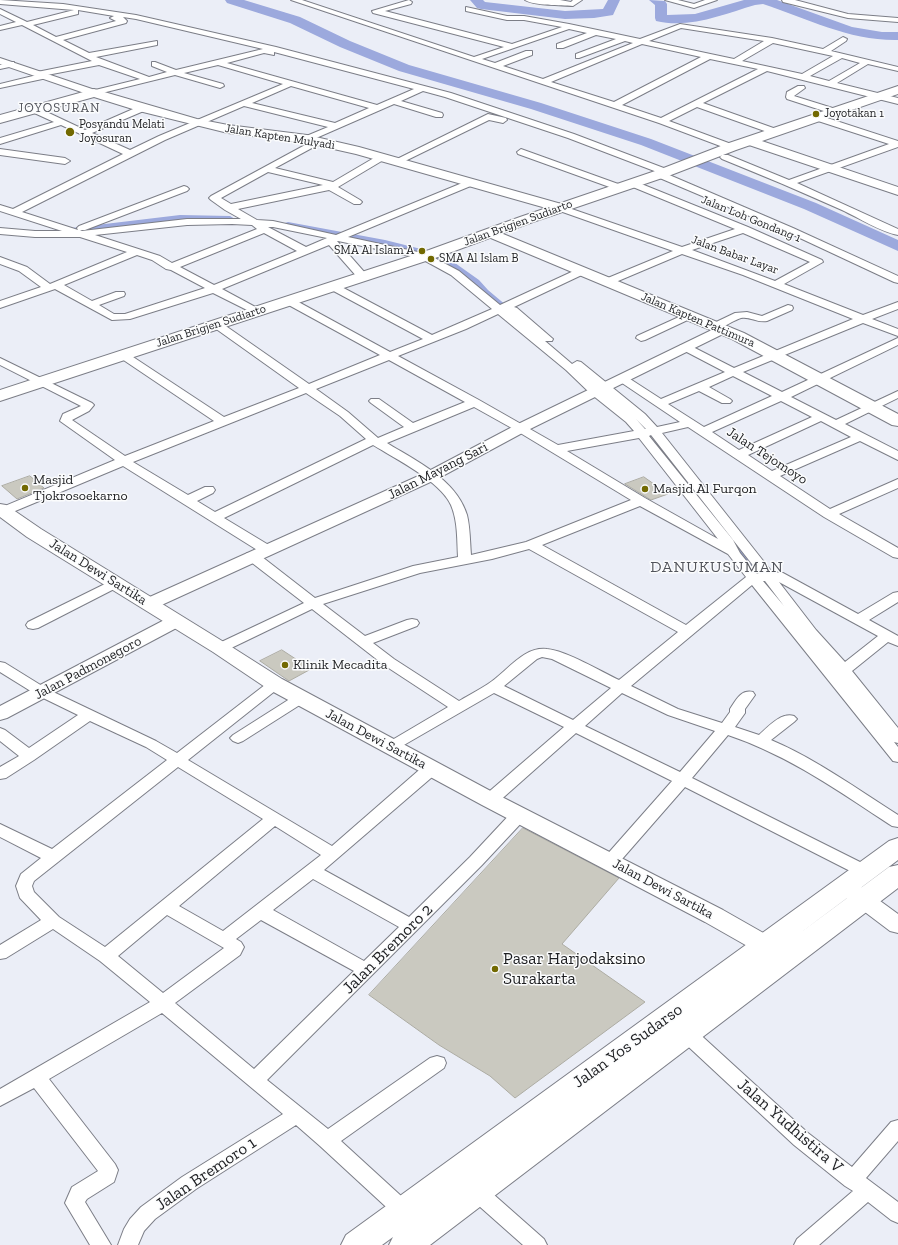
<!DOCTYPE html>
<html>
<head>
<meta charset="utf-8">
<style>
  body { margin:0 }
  canvas { display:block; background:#ebeef7 }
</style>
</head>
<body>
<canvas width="898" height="1245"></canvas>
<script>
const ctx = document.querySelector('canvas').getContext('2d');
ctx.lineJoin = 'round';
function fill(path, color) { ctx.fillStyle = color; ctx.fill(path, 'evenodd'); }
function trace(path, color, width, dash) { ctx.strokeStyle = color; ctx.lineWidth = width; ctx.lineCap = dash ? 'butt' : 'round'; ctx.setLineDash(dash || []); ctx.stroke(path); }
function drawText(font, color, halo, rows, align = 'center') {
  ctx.font = font + ' "Zilla Slab",serif'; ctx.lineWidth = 3; ctx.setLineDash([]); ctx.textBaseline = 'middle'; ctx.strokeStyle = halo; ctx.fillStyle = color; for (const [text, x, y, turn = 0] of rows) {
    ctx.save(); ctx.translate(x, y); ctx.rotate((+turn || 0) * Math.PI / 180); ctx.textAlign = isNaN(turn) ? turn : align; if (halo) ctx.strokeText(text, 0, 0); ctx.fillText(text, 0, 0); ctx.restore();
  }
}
const canal = new Path2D(`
  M180,215L230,216L235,219L230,222L180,221L63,235L58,232L63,229Z
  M288,222L385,240L437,253L455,263L479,280L488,290L520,317L519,319H511L480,294L471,284L447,267L429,257L385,246L285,227L283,225L285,223Z
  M708,503L713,504L798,614L800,617L798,620L793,621L788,620L702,507L703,504Z`);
const river = new Path2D(`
  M225,0H244L300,17L350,41L409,65L541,103L651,139L816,203L898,240V251L804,209L641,145L531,109L399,71L340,47L290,23L227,3Z
  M470,0H483L485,2L494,3L565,11L603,9L608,0H620L613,15L594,18L565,19L481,9L477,8Z
  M649,0L665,1L667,4V15L695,14L744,0H777L852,27L882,32H898V40C850,41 808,19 763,4L755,5C724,14 690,29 656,21L655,18V5Z`);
const building = new Path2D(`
  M30,476L44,488L17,499L2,486Z
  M644,477L668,494L651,500L625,484Z
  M282,650L311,669L289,681L260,661Z
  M523,828L619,878L562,944L645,1002L515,1098L490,1076L439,1045L369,995Z`);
const minor = new Path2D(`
  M0,0L63,4L136,15L276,47L451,93L574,134L669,170L671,172L667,174L793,228L898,276V283L894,282L787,232L655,176L653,174L657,172L568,138L445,97L423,91L401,101L442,113L443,115L442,117H436L394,104L307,142L303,139L304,137L328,127L244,106L165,140L22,212L78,230L77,228L79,226L184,186L187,187L189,189L187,191L85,230H80L82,231L187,219H241L225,210L211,200L209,198L211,196L318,138L321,139L322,141L321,143L275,168L333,182L379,155H385L387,157L385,159L338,187L360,200L362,202L360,204H354L329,190L238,209L257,220L273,221L336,235L467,181H473L475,183L473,185L348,237L427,254L459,271L500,305L578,269H586L587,271L586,273L514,307L517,308L553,339L552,341H545L572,364L577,361L581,362L645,414L657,427L680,422L619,381L617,379L619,377H627L661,399L725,372L681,349L679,347L681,345H689L734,368L853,319L743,275L682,254L611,284H603L602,282L603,280L673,251L557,210L555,208L557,206H563L682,247L735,229L628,185L626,183L628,181H634L748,227L822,260L823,262L784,284L863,315L898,302V309L872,319L898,329V336L863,323L743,372L782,392L898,338V345L791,397L836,420L898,391V398L845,424L898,451V460L860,441L780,476L830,509L898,479V488L839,514L898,548V558L893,557L824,517L688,427L662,433L772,572L783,573L858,614L893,593L898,592V602L869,620L898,636V646L888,642L852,671L898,728V743L894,742L898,747V762L893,761L752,585L631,686L678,709L722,723L730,712V709C736,700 741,689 753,692L755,695L745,709V713L735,727L759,735C768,727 781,712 794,716L797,719L794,722L771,740C816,759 857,789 898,815V827L892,826C840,792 788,755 728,735L692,778L870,867L872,871L870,875L864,877L858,875L685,787L616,866L610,868L604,866L602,862L604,858L672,781L576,733L496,804L490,805L484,804L482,800L484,796L564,727L494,693L397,749L392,751L387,749L384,746L387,743L448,707L384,665L312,609L225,651L220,652L215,651L213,648L215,645L304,603L247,559L245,556L247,553H257L315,598L413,566L458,557C457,541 458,521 451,505C440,481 396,459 373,445L224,518L272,547L274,550L272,553H262L123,466L8,514H0V508L115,460L60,421L63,414L81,406L0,365V358L92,403L94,405L89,411L72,420L125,456L214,421L119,357L117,355L119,353H127L224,417L299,388L212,326L211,324L212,322H220L309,384L380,355L285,303L284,301L285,299H293L390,352L423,339L328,288L327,286L328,284H336L432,335L492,309L451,275L420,258L338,241H337L366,274L367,276L366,278H358L329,245L222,289L259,309L260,311L259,313L255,314L213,293L130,319L112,320L55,289L0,308V301L41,287L19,271L0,264V257L27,267L50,284L127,252L80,237H35L0,234V228L35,231H62L0,211V205L13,209L123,154L61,125L0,144V138L54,122L30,111L29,109L30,107H36L85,130L140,106H146L147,108L146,110L92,133L130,150L159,136L283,84L218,65L184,73L223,84L224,86L220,88L175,75L94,95H91L90,93L91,91L140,79L99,65L47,75V78L0,88V84L37,75V72L92,61L22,25L0,30V26L16,22L0,14V9L27,22L74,10L0,4ZM78,10L114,16L110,18L116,21L56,37L33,25L78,14ZM123,17L136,19L263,49L176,70L155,62H152V66L167,72L149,77L96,57L157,45V41L89,53L63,40L126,23L127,21ZM274,52L414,89L377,105L227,63L264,53L274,55ZM291,86L369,108L335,123L252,103ZM268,172L323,185L231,204L221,198ZM232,224L252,225L257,229L172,263L160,256L95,235L187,225ZM268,227H273L327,238L306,247ZM264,233L297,251L214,285L180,267ZM743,233L810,262L775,281L692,250ZM137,255L152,260L166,269L171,270L205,288L125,314H114L99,305L124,296L125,294L124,292H116L92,301L64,285ZM498,314L566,370L591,394L626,422L634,431L558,445L479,400L398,356L466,329ZM389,360L465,402L413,423L379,399H371L369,401L371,403L404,427L378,438L348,412L316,389ZM733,376L772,396L704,427L668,404L699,391L722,403H730L732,401L730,399L709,387ZM306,393L340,416L366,439L215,512L197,501L213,493L215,490L213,487H205L188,495L133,462ZM781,401L812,417L739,450L712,432ZM474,407L517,431L631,500L526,542L471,555C470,542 470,527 467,515C456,479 416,461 387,443ZM636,419L646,429H645ZM821,421L851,437L772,471L748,455ZM651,435L759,573L757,574L740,553L733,540L649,436ZM639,438L718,539L645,498L567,451ZM640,506L728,554L746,577L686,625L542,545ZM529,549L678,632L619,680C600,671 567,651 547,649C523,646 506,673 488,684C479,690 469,695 459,701L394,659L373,643L417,626L419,623L417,620L412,619L407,620L365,636L323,604L420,573L492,559ZM763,581H765L784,606ZM779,582L878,636L845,662L816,630ZM542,657L552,659L611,688L573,720L504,686L537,659ZM622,693L668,715L715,731L680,772L585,726Z
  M291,0H302L474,57L504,47L373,13L372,11L409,0L412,2L411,4L385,11L512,44L562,27L524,20H507L466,11V7L507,16H524L569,24L640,39L680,24L772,38L823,49L843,37L847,39L846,41L831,51L898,67V71L868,64L837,83L898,98V104L767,71L703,103L779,130L780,132L779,134H773L697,107L669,121L734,145L735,147L731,150L659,123ZM681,28L764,41L734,59L649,41ZM569,29L587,33L557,44V48H563L596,35L616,39L576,54V58H579L625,41L633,43L543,79L503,66L532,55V51H526L495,63L482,59ZM773,43L833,56L802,74L742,61ZM642,44L701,57L614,102L551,82ZM842,58L860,63L829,81L810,76ZM710,59L758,69L661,118L622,105Z
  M525,0H560L571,2L573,0H582L573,6C561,5 534,6 525,0Z
  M665,0H678L694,4L705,0H717L694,8Z
  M782,0H795L848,14L898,18V22L848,18L783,2Z
  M11,62H14V66L0,69V65Z
  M798,86H804L805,88L794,96L839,110L840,112L839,114H833L787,99L786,97L787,92Z
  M488,114L506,118L507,120L503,123L489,120L401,163H395L393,161Z
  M818,115L898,141V147L797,183L898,229V235C881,232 859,218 842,210C802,192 762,175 722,159L720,157L722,155H728L789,180L889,144L815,120L814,118L815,116Z
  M0,149L65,158L70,161L65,164L0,155Z
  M521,149L621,185L623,187L621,189H615L518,154L517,152Z
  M788,305L792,306L793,308L792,310L767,321C758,323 749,316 741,318C732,321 725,327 716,329L711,326L712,324L735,313L747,312L762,316Z
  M690,312L695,315L694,317L645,340L641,341L636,338L637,336Z
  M115,579L120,580L122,583L120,586L38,628L33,629L28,628L26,625L28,622Z
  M0,662L5,663L47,689L156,741L177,753L270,681L275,679L280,681L282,684L280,687L188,760L332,846L426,764L432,763L438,764L440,768L438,772L324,870L409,917L470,857L513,811L519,810L525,811L527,815L525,819L482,865L267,1080L328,1129L430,1058L437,1056L444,1058L446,1063L444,1068L341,1141L411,1205L414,1211L411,1217L404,1220L397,1217L320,1146L296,1125L196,1189L155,1219L144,1231L138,1245H118L124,1229L130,1219L141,1207L182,1177L283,1114L162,1013L49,1079L115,1164L118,1170L114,1182L87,1199L85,1202L111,1245H90L65,1203L72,1187L98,1171L34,1088L0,1106V1089L150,1002L100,961L53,929L6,958L0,959V945L41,920L20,898L16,886L21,874L41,858L0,837V824L52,849L167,760L146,747L90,721L34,760L6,778L0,779V767L19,756L0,741V728L5,730L29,748L78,715L37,695L0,672ZM178,767L263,819L105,947L59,917L34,892L32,886L34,881ZM275,826L321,855L223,931L179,906ZM313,879L399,927L364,961L273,910ZM167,915L224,948L163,993L118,956ZM261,920L354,971L254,1069L175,1003L240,955L244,947L241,942L236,939Z
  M301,693L306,695L308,698L306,701L243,741L238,743L233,741L230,738L233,735L296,695Z
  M686,1026L693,1028L808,1133L852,1167L891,1122L898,1120V1141L866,1178L898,1202V1223L891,1220L868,1202L819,1245H794L797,1239L853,1191L845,1186L794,1145L679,1038L677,1033L679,1028Z
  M477,1184L484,1186L544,1239L547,1245H523L470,1198L467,1192L470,1186Z`);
const tertiary = new Path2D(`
  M0,58L98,91L99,93L98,95H90L0,64Z
  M722,325L727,326L729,329L727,332L526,431L437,479L155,608L149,609L143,608L140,604L143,600L425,473L516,425Z
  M176,616L182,617L185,621L182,625L7,718L0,720V706L170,617Z
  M853,884L861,887L898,914V933L890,931L845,897L842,892L845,887Z`);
const secondary = new Path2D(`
  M94,89L197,119L228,125L307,135L359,147L565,205L567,208L565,211L560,212L356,154L307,143L228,133L139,111L94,97L0,123V115Z
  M750,137L898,187V195L746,144L744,141L746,138Z
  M491,229L744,333L898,414V426L892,425L732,339L486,236L484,233L486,230Z
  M0,504L6,505L41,529L227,644L282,679L498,795L723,910L774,939L777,945L774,951L765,954L756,951L705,922L482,805L268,689L213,652L27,537L0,517Z`);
const primary = new Path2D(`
  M898,86V94L736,150L671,175L530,223L441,256L0,401V390L429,250L520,217L661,169L726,144Z
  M898,838V860L792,939L889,867L898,865V888L430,1245H389L393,1237L382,1245H341L346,1235L889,841Z`);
const markers = [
  [816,114,4,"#726901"],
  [70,132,5,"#726901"],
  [422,251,4,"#726901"],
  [431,259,4,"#726901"],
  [25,488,4,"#726901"],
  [645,489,4,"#726901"],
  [285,665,4,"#726901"],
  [495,969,4,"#726901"]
];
const farPoinames = [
  ["Joyotakan 1",824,114],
  ["Posyandu Melati",79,125],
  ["Joyosuran",79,139],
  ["SMA Al Islam A",414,251,"right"],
  ["SMA Al Islam B",439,259]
];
const farStreetnames = [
  ["Jalan Kapten Mulyadi",280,137,9],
  ["Jalan Loh Gondang 1",751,219,22],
  ["Jalan Brigjen Sudiarto",518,223,-20],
  ["Jalan Babar Layar",735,255,20],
  ["Jalan Kapten Pattimura",698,320,23],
  ["Jalan Brigjen Sudiarto",211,326,-18]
];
const farQuarternames = [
  ["JOYOSURAN",59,108]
];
const streetNames = [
  ["Jalan Tejomoyo",767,456,33],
  ["Jalan Mayang Sari",438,471,-27],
  ["Jalan Dewi Sartika",98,572,32],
  ["Jalan Padmonegoro",88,668,-28],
  ["Jalan Dewi Sartika",376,739,28],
  ["Jalan Dewi Sartika",663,889,28]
];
const poiNames = [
  ["Masjid",33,480],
  ["Tjokrosoekarno",33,496],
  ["Masjid Al Furqon",653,489],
  ["Klinik Mecadita",293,665]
];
const quarterNames = [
  ["DANUKUSUMAN",717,567]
];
const nearStreetnames = [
  ["Jalan Bremoro 2",388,949,-45],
  ["Jalan Yos Sudarso",628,1046,-36],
  ["Jalan Yudhistira V",790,1126,41],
  ["Jalan Bremoro 1",206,1174,-34]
];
const nearPoinames = [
  ["Pasar Harjodaksino",503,959],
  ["Surakarta",503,979]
];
fill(canal, '#9ca9dd');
fill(river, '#9ca9dd');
fill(building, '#cac9c0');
trace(building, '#adaca3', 1);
trace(minor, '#7c7e87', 2);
trace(tertiary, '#7c7e87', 2);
trace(secondary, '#7c7e87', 2);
trace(primary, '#7c7e87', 2);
fill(minor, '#fff');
fill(tertiary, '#fff');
fill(secondary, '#fff');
fill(primary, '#fff');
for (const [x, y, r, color] of markers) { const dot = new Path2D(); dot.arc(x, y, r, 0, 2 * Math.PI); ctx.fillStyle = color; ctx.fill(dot); trace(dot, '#fbfcfd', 1.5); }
drawText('12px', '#1d1e21', '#fbfcfd', farPoinames, 'left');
drawText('12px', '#1d1e21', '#fbfcfd', farStreetnames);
ctx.letterSpacing = '1px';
drawText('13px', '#52545b', '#fbfcfd', farQuarternames);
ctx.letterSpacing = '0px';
drawText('14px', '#1d1e21', '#fbfcfd', streetNames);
drawText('14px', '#1d1e21', '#fbfcfd', poiNames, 'left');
ctx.letterSpacing = '1px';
drawText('16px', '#52545b', '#fbfcfd', quarterNames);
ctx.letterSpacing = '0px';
drawText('17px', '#1d1e21', '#fbfcfd', nearStreetnames);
drawText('17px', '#1d1e21', '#fbfcfd', nearPoinames, 'left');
</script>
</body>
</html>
